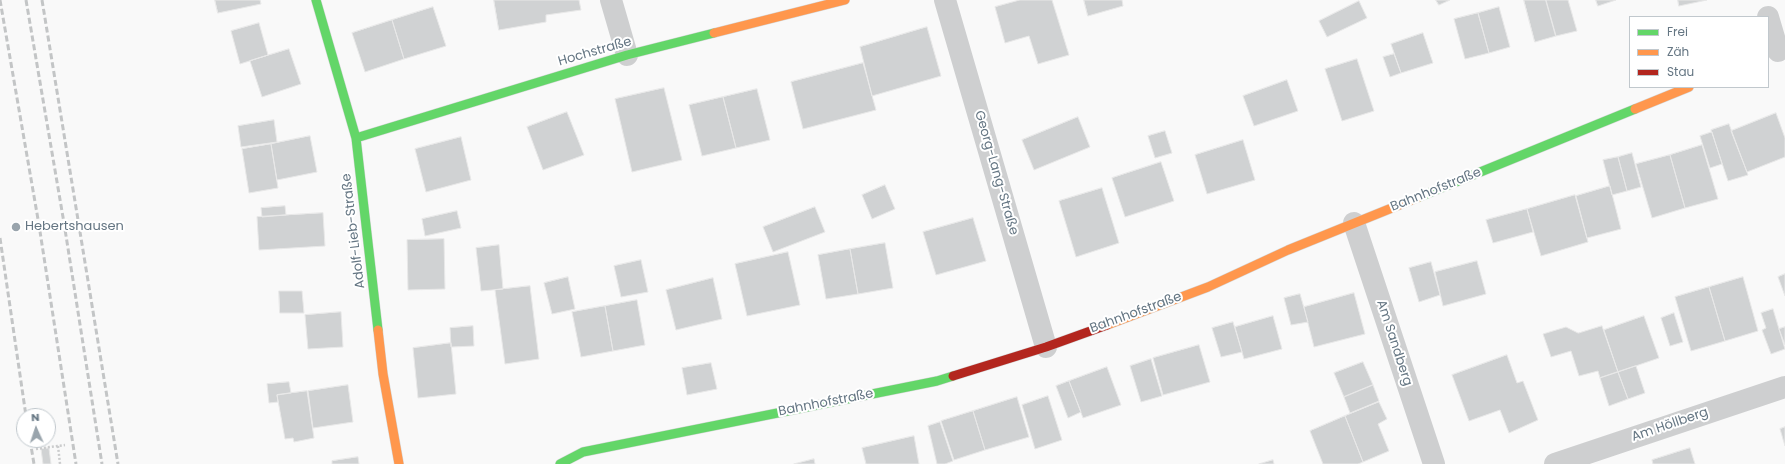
<!DOCTYPE html>
<html>
<head>
<meta charset="utf-8">
<style>
  body { margin:0 }
  #map { position:relative; width:1785px; height:464px; overflow:hidden; background:#f9f9f9; font-family:Poppins,sans-serif }
  canvas { display:block }
  .legend { position:absolute; left:1629px; top:16px; width:140px; height:72px; box-sizing:border-box; background:#fff; border:1px solid #c1c8cd; margin:0; padding:5px 7px; list-style:none; font-size:12px; color:#657683 }
  .legend li { display:flex; align-items:center; gap:8px; height:20px }
  .legend b { width:20px; border:1px solid #c1c8cd }
  .north { position:absolute; left:16px; top:408px; width:40px; height:40px; box-sizing:border-box; background:#fff; border:1px solid #c1c8cd; border-radius:50%; rotate:357deg; font-size:11px; font-weight:700; line-height:16px; text-align:center; color:#657683 }
  .north::after { content:''; display:block; margin:auto; width:14px; height:18px; background:#99a4ac; clip-path:polygon(50% 0,100% 100%,50% 72%,0 100%) }
</style>
</head>
<body>
<div id="map">
<canvas width="1785" height="464"></canvas>
<ul class="legend">
<li><b style="height:5px;background:#63d668"></b>Frei</li>
<li><b style="height:5px;background:#ff974d"></b>Zäh</li>
<li><b style="height:5px;background:#b3261e"></b>Stau</li>
</ul>
<div class="north">N</div>
</div>
<script>
const ctx = document.querySelector('canvas').getContext('2d');
ctx.lineJoin = 'round';
function fill(path, color) { ctx.fillStyle = color; ctx.fill(path, 'evenodd'); }
function trace(path, color, width, dash) { ctx.strokeStyle = color; ctx.lineWidth = width; ctx.lineCap = dash ? 'butt' : 'round'; ctx.setLineDash(dash || []); ctx.stroke(path); }
function drawText(font, color, halo, rows, align = 'center') {
  ctx.font = font + ' Poppins,sans-serif'; ctx.lineWidth = 4; ctx.setLineDash([]); ctx.textBaseline = 'middle'; ctx.strokeStyle = halo; ctx.fillStyle = color; for (const [text, x, y, turn = 0] of rows) {
    ctx.save(); ctx.translate(x, y); ctx.rotate((+turn || 0) * Math.PI / 180); ctx.textAlign = isNaN(turn) ? turn : align; if (halo) ctx.strokeText(text, 0, 0); ctx.fillText(text, 0, 0); ctx.restore();
  }
}
const building = new Path2D(`
  M215,0H260L261,4L218,13Z
  M494,0H579L581,10L546,15V22L499,30Z
  M1020,0H1052L1069,55L1038,64L1029,36L1005,43L995,7Z
  M1084,0H1122L1123,6L1088,16Z
  M1436,0H1450L1439,5Z
  M1524,0H1546L1556,36L1535,42Z
  M1546,0H1568L1577,31L1556,36Z
  M1596,0H1616L1598,6Z
  M1678,0H1707L1679,6Z
  M1359,1L1367,18L1327,37L1319,21Z
  M433,7L446,46L404,59L392,20Z
  M1499,7L1510,47L1489,53L1478,13Z
  M1478,13L1489,53L1465,59L1454,19Z
  M392,20L404,59L365,72L352,33Z
  M259,23L268,55L240,64L231,31Z
  M927,27L941,76L872,96L860,47Z
  M1423,33L1433,63L1401,73L1391,44Z
  M289,49L301,84L262,97L250,61Z
  M1394,54L1401,73L1390,77L1383,57Z
  M1357,59L1374,111L1342,121L1325,69Z
  M863,63L876,110L803,129L791,82Z
  M1287,80L1298,111L1254,126L1243,96Z
  M664,88L682,160L632,172L615,99Z
  M757,89L770,140L736,148L723,97Z
  M723,97L736,148L702,156L689,105Z
  M567,112L584,155L543,170L527,127Z
  M1776,113L1785,138V157L1747,172L1731,131Z
  M1078,117L1090,147L1034,170L1022,140Z
  M274,120L277,142L241,147L238,126Z
  M1729,124L1748,175L1728,181L1711,130Z
  M1165,131L1172,153L1155,158L1148,136Z
  M1712,132L1722,164L1710,168L1700,136Z
  M310,136L317,172L277,180L271,144Z
  M461,137L471,180L426,192L415,149Z
  M1243,140L1255,180L1207,194L1195,155Z
  M271,144L278,188L249,193L242,149Z
  M1702,145L1718,199L1685,208L1670,155Z
  M1632,153L1641,187L1627,191L1618,157Z
  M1670,155L1685,208L1652,218L1636,164Z
  M1618,157L1627,191L1612,195L1603,160Z
  M1161,162L1174,201L1125,217L1112,178Z
  M885,185L895,209L872,219L862,195Z
  M1610,186L1621,229L1587,238L1576,196Z
  M1102,188L1119,243L1076,257L1059,201Z
  M1575,195L1588,242L1541,256L1527,209Z
  M285,206L286,215L262,217L261,208Z
  M815,207L825,232L773,252L763,227Z
  M1527,209L1533,232L1493,243L1486,220Z
  M457,211L461,228L425,236L422,219Z
  M323,213L325,246L259,250L257,217Z
  M973,218L986,261L936,275L923,232Z
  M444,239L445,289L408,290L407,240Z
  M885,243L893,288L858,294L850,249Z
  M499,245L503,289L481,291L476,248Z
  M850,249L858,294L826,299L818,255Z
  M788,252L800,305L747,316L735,264Z
  M641,260L648,292L621,297L614,266Z
  M1477,261L1486,294L1443,306L1435,272Z
  M1431,262L1440,295L1419,302L1409,268Z
  M1785,274V296L1778,277Z
  M568,277L575,309L552,314L544,283Z
  M1743,277L1758,331L1725,341L1709,287Z
  M713,278L722,319L676,330L666,290Z
  M530,286L539,359L505,364L495,290Z
  M1709,287L1725,341L1691,351L1675,297Z
  M279,291H302L304,313H280Z
  M1354,293L1365,334L1314,347L1304,307Z
  M1300,294L1308,322L1291,325L1284,298Z
  M637,300L645,345L613,351L605,306Z
  M605,306L613,351L581,357L572,312Z
  M1773,309L1785,349L1771,354L1762,330L1766,328L1761,313Z
  M341,312L343,347L308,349L305,315Z
  M1674,313L1683,342L1670,346L1661,318Z
  M1273,316L1282,349L1244,359L1235,327Z
  M1644,316L1659,358L1618,372L1604,330Z
  M1233,322L1242,352L1221,357L1212,328Z
  M473,326L474,346L451,347L450,328Z
  M1602,326L1618,372L1600,378L1598,371L1579,376L1571,351L1551,357L1543,334L1566,327L1578,333Z
  M1785,327V345L1779,329Z
  M451,343L456,394L418,398L413,348Z
  M1199,345L1210,382L1163,395L1153,358Z
  M1507,355L1517,383L1523,381L1538,420L1509,433L1500,410L1469,421L1452,375Z
  M1151,359L1162,396L1141,402L1130,366Z
  M1363,362L1373,385L1344,397L1334,373Z
  M711,363L717,389L687,395L682,368Z
  M1636,366L1645,393L1628,399L1618,372Z
  M1107,367L1121,405L1083,418L1069,381Z
  M1618,372L1628,399L1609,406L1600,378Z
  M1069,381L1081,412L1068,418L1056,386Z
  M289,382L291,393L277,395L278,402L269,403L267,384Z
  M348,385L353,422L313,428L308,391Z
  M1373,385L1379,401L1350,413L1344,397Z
  M307,391L314,438L294,442L293,438L285,439L277,395Z
  M1048,396L1062,440L1035,449L1022,405Z
  M1017,397L1029,437L985,450L973,411Z
  M1379,402L1387,419L1378,424L1389,451L1363,462L1345,416Z
  M973,411L985,450L954,460L941,421Z
  M1345,416L1363,462L1358,464H1323L1310,431Z
  M940,422L953,461L945,464H937L928,426Z
  M1785,427V446L1780,429Z
  M914,436L919,464H866L862,448Z
  M49,448L51,464H43L41,449Z
  M1690,448L1695,464H1653L1652,460Z
  M358,457L359,464H332V461Z
  M814,459L815,464H794Z
  M1273,460L1274,464H1259Z`);
const path = new Path2D(`
  M58,446L60,464
  M36,449L65,445`);
const street = new Path2D(`
  M611,0L627,55
  M945,0L1046,347
  M1768,17L1778,51
  M1354,223L1434,464
  M1555,464L1785,387`);
const fast = new Path2D(`
  M316,0L356,138L378,330
  M356,138L627,55L714,33
  M1419,197L1635,109
  M560,464L583,452L937,381L953,376`);
const slow = new Path2D(`
  M714,33L845,0
  M1635,109L1689,87
  M1107,325L1208,287L1288,250L1419,197
  M378,330L383,374L399,464`);
const jam = new Path2D(`
  M953,376L1046,347L1107,325`);
const rail = new Path2D(`
  M0,0L39,225L76,464
  M26,0L64,223L102,464
  M42,0L118,464
  M0,238L26,416
  M30,440L34,464`);
const markers = [
  [16,227,5,"#99a4ac"]
];
const streetNames = [
  ["Hochstraße",595,52,-16],
  ["Georg-Lang-Straße",996,173,74],
  ["Bahnhofstraße",1436,190,-22],
  ["Adolf-Lieb-Straße",354,231,-97],
  ["Bahnhofstraße",1136,313,-20],
  ["Am Sandberg",1394,343,72],
  ["Bahnhofstraße",826,403,-11],
  ["Am Höllberg",1670,425,-19]
];
const poiNames = [
  ["Hebertshausen",25,227]
];
fill(building, '#d0d2d3');
trace(building, '#e8e8e8', 1);
trace(fast, '#d5d6d7', 10);
trace(slow, '#d5d6d7', 10);
trace(jam, '#d5d6d7', 10);
trace(path, '#cbcccd', 2.5, [2, 2]);
trace(street, '#cecfd0', 22);
trace(fast, '#63d668', 9);
trace(slow, '#ff974d', 9);
trace(jam, '#b3261e', 9);
trace(rail, '#c3c5c6', 3, [6, 3]);
for (const [x, y, r, color] of markers) { const dot = new Path2D(); dot.arc(x, y, r, 0, 2 * Math.PI); ctx.fillStyle = color; ctx.fill(dot); trace(dot, '#fff', 1.5); }
drawText('13px', '#657683', '#fff', streetNames);
drawText('13px', '#657683', '#fff', poiNames, 'left');
</script>
</body>
</html>
